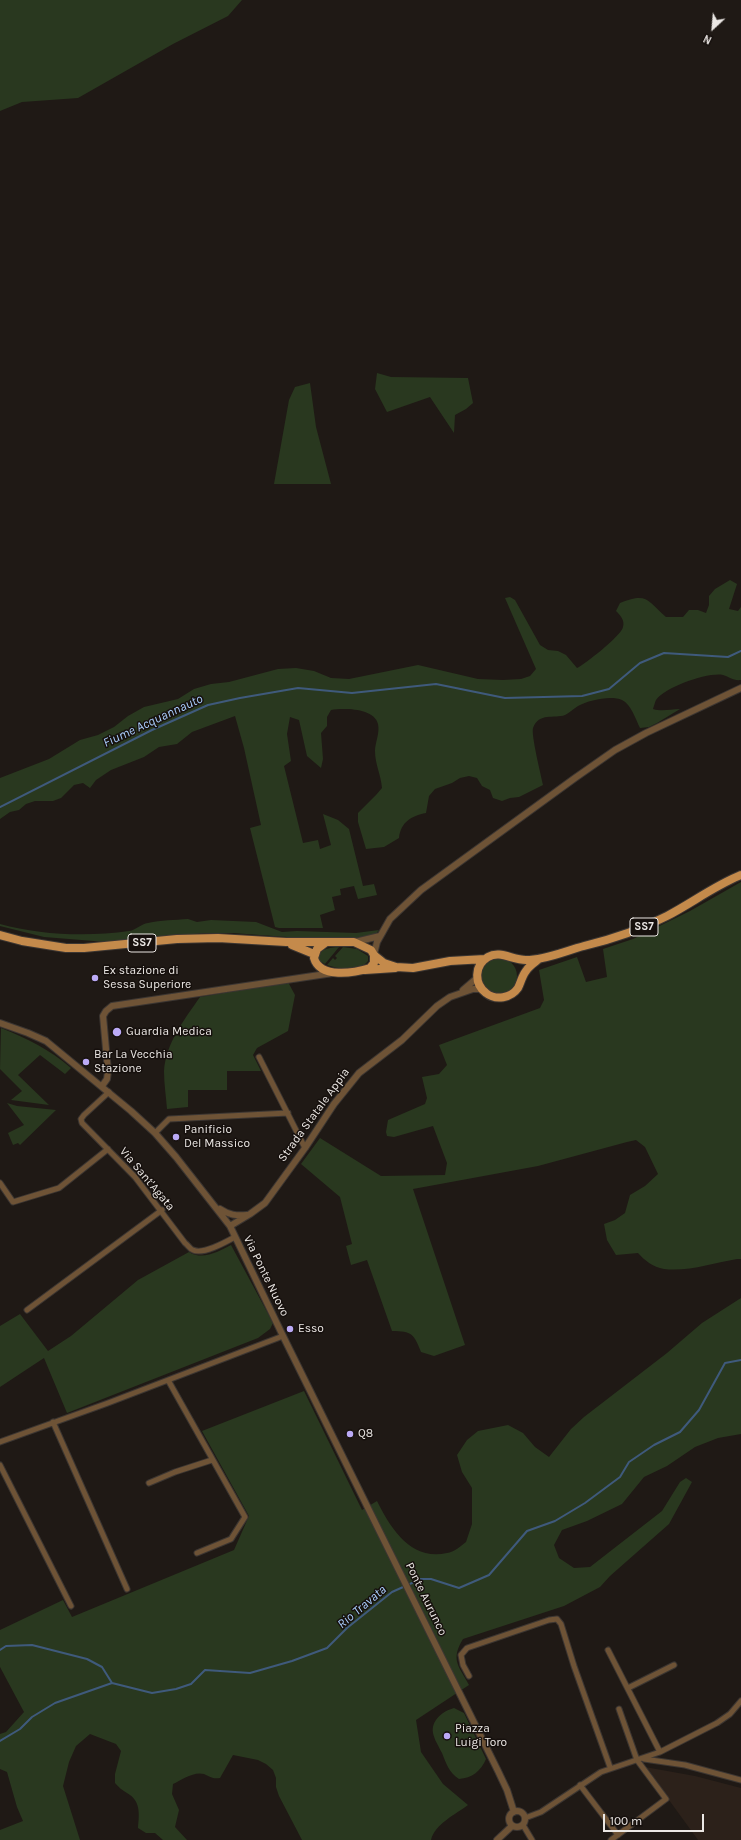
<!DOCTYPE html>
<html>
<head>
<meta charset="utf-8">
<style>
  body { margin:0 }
  #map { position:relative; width:741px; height:1840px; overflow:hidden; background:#1f1915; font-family:Karla,sans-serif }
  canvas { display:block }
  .north { position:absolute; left:693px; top:8px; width:40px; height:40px; -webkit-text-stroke:3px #16100d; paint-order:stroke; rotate:206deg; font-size:11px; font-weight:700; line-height:16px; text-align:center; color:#ebe7e4 }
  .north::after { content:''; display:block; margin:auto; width:14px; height:18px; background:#ebe7e4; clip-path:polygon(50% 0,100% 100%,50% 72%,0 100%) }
  .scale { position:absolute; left:603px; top:1814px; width:101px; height:18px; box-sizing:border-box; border:2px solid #ebe7e4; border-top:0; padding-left:5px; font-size:12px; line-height:14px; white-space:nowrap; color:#ebe7e4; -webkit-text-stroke:3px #16100d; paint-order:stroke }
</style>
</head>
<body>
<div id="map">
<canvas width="741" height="1840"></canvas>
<div class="north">N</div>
<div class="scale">100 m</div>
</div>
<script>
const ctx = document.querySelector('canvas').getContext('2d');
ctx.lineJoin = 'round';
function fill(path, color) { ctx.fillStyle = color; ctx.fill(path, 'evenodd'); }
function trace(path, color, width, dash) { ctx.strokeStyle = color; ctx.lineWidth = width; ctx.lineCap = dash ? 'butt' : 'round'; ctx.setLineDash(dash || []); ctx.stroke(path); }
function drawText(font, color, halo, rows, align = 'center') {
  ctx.font = font + ' Karla,sans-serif'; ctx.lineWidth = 3; ctx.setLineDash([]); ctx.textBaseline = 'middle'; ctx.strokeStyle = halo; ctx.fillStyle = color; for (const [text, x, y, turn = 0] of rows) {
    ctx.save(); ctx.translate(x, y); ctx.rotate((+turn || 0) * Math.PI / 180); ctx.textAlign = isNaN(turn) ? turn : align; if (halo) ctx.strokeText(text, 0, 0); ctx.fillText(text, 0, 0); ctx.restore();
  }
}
const built = new Path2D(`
  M645,1767L695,1776L741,1788V1840H698Z`);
const green = new Path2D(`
  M0,0H242L228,16L173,44L78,98L22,102L0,111Z
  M377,373L391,377L468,378L473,403L466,409L455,415L454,433L430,397L387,412L375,389Z
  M310,383L316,427L331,484H274L289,400L295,387Z
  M730,580L737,584L729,609L738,611L741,607V680C733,681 730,677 723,675C708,672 665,687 656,700C655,702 654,706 653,709C663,712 670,709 680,709L657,723L649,727L640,728C636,720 631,704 622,700C611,695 589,700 578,706C573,709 569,713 565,715C554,719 539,712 533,728C531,735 541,775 543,785L519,797L510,798L502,801L493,798L490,790L482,786L477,778L469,776L460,778L452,783L435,789L429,796L426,813C411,816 401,822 399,838L384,847L366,849L358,822V813L376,795L382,788C381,775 375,764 375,751C375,743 380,733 378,724C374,708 344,708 331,710L327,717V726L321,733L323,759L321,768L307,756L299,720L290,717L287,734L291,761L284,766L303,843L318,840L320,849L331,845L323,814L338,820L349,829L363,886L374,884L377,895L358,899L354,886L340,889L341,895L332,897L335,910L320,915L323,928H279L275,927L250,828L261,825L244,748L235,716L192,732L177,744L159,747L144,757L111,770L96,780L90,788L83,783L74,785L61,798L53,801H35L26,804L19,810L10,812L0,819V778L49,759L80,740L98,735L114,727L128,716L144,707L178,699L194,689L211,684L229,682L278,669L296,668L314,671L331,678L349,679L418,665L478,679L503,680L521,679L530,676L536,669L505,598L510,597L515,600L540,645L548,650L558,651L566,655L577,668C584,665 622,635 623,627C625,620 620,615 616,611L620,603C647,592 647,600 666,617H683L689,610H698L706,613L709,605V596L715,589Z
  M741,882V1259H737C714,1263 687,1272 664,1269C653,1267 644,1260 638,1253L616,1255L607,1240L604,1224L615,1220L625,1213L630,1195L645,1186L658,1174L645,1147L636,1140L627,1142L538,1166L413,1189L465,1345L434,1356L421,1352C414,1334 412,1331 392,1331L367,1260L351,1265L346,1246L352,1244L340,1197L301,1164L320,1138L381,1176L445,1175L447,1163L433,1126L394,1137L387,1136L386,1132L388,1120L425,1104L427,1098L422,1077L439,1074L447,1065L439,1045L540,1008L544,1000L539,970L577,957L586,982L607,977L603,949L633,939L690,911Z
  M188,919L197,922L211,920L256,922L282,932L297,931L356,933L379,930L375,935L346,940H327L233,933H205L106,942L44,937L0,926V924C40,935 87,937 129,931C136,930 141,924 148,923C161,920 175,920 188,919Z
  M339,947L325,964L318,960C318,948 330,948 339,947Z
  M343,947L357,949L368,956V961C359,973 339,969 327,965L333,958L335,960L337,958L335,956Z
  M481 976a18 18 0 1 1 36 0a18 18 0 1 1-36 0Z
  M288,982L295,995L288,1031L257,1048L253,1055L261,1071H227V1090H188V1107L167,1109C166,1096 164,1084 164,1071C166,1043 184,1020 200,997Z
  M1,1028C28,1039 49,1049 71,1068L65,1074L40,1055L18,1075L49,1105L11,1100L22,1091L0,1069Z
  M7,1103L17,1106L56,1110L20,1145L18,1143L13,1145L8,1133L24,1125Z
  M231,1245L273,1323L270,1329L258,1338L67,1413L44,1358L0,1387V1326L20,1314L48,1351L71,1336L138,1280L189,1252C203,1261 219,1251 231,1245Z
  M741,1298V1434L718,1438L695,1447L667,1466L644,1477L622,1504L587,1521L562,1530L554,1545L559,1558L574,1568L590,1567L662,1511L680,1482L686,1478L692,1482L669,1524L610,1576L600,1587L564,1606L463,1639C450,1660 459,1666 469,1685L416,1720L421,1752L443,1784L468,1805C456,1814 435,1824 431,1840H302L279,1796L276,1787V1778L273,1770L266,1764L258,1760L233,1755L220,1778C212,1779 211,1777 204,1774C194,1771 181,1780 173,1784L172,1794L179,1810L175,1827L187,1840H163L155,1833H146L138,1828C139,1816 141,1803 130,1795C124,1791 120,1789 115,1783V1774L121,1751L116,1744L90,1734L76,1746L69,1762L63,1786L80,1840H0V1830L23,1821L17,1807L7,1772L0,1769V1734L6,1732L24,1712L0,1667V1630L63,1600L72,1617L234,1550L249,1516L202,1431L304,1391L362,1510L377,1501C391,1529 411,1561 447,1553C454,1552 461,1546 466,1542L472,1524V1488L462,1472L457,1455L467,1440L478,1431L508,1425L523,1433L535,1447L549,1457L571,1429L584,1417L667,1353L702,1323Z
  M454,1708L464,1713L486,1759C481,1771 472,1778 459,1779C449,1773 446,1763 442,1753C439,1747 434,1739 433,1733C431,1720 443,1711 454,1708Z`);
const stream = new Path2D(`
  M0,807L152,730L208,705L240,698L298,688L352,693L436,684L505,698L582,696L609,689L640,663L664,653L728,657L741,651
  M0,1650L6,1646L32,1645L87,1659L102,1667L112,1683
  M0,1741L20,1729L32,1717L55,1703L112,1683L152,1693L176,1689L191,1684L205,1670L250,1673L292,1661L327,1648L347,1628L392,1592L421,1579H431L459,1588L489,1575L527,1531L555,1521L585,1503L620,1477L629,1462L654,1445L680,1432L699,1410L725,1363L741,1360`);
const minor = new Path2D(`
  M259,1057L305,1148
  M109,1092L84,1115L81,1119L82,1123L135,1177L185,1243C188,1245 190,1249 193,1250C203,1255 226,1242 235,1237
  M155,1133L169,1119L288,1113
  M0,1183L13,1202L59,1188L108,1149
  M27,1310L162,1210
  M168,1380L245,1517L231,1539L197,1553
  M53,1422L127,1589
  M0,1442L108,1403L283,1336
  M0,1465L71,1606
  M149,1483L175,1472L212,1460
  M608,1650L660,1752
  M469,1676L463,1665L461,1655L467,1648L549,1620L557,1619L561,1624L574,1666L610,1767
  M628,1688L674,1665
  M644,1759L685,1765L741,1780
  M580,1785L618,1835
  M525,1818L541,1812L601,1772L660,1752L717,1723L730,1714L741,1701
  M523,1825L532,1840
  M611,1840L666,1799L637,1760L619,1709`);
const tertiary = new Path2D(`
  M355,942L380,936
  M374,954L377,942L390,919L421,890L575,778L615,750L646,733L741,688
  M463,990L477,978
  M0,1023L28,1033L46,1041L131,1111L155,1133L176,1157L230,1226L283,1336L498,1771L507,1790L514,1812
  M102,1086L107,1079L108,1071L103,1016L106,1011L112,1006L333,973
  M220,1209C229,1215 236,1216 247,1215
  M230,1226L250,1214L265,1203L305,1148L334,1104L359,1073L402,1040L437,1006L450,997L473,989H481
  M509 1819a8 8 0 1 1 16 0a8 8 0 1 1-16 0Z
  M497,1840L512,1826`);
const primary = new Path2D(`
  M0,935L22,941L66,948H84L177,939L218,938L286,942H354L371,950L374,955L384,963L396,967L413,968L450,961L485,959
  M325,943L317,949L314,958C320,979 354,973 370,968L374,963V955
  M292,945L314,954
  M539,959C534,963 529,966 526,971C522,976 521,982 518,988C511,998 496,1001 486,993C474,984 474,965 488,957C500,950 512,960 526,960C545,960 565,951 584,946C613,939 640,930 667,916C692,903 714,886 741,875
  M365,970L395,968`);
const markers = [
  [95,978,4,"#bbaaf6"],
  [117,1032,5,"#bbaaf6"],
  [86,1062,4,"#bbaaf6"],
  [176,1137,4,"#bbaaf6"],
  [290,1329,4,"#bbaaf6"],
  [350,1434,4,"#bbaaf6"],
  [447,1736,4,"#bbaaf6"]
];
const shields = [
  [644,927,28],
  [142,943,28]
];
const shieldNames = [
  ["SS7",644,927],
  ["SS7",142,943]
];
const poiNames = [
  ["Ex stazione di",103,971],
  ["Sessa Superiore",103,985],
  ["Guardia Medica",126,1032],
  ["Bar La Vecchia",94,1055],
  ["Stazione",94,1069],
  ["Panificio",184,1130],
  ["Del Massico",184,1144],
  ["Esso",298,1329],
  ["Q8",358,1434],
  ["Piazza",455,1729],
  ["Luigi Toro",455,1743]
];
const streetNames = [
  ["Strada Statale Appia",314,1115,-54],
  ["Via Sant'Agata",147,1179,50],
  ["Via Ponte Nuovo",266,1276,64],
  ["Ponte Aurunco",426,1599,64]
];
const waterNames = [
  ["Fiume Acquannauto",153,721,-25],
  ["Rio Travata",362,1607,-40]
];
fill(built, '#2c211a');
fill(green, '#29381f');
trace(stream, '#3f5a7c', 2);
trace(minor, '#3c3632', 7);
trace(tertiary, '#3c3632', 8);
trace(primary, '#3c3632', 10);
trace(minor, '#6e5336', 5);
trace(tertiary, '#6e5336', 6);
trace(primary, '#c48a4b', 8);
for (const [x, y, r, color] of markers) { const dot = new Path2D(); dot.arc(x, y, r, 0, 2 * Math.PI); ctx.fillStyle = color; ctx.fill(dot); trace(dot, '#16100d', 1.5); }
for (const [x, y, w] of shields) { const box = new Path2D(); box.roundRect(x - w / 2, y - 9, w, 18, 3); ctx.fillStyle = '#16100d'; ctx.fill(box); trace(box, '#ebe7e4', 1); }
drawText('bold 11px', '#ebe7e4', null, shieldNames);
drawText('12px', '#ebe7e4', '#16100d', poiNames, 'left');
drawText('12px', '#ebe7e4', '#16100d', streetNames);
drawText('italic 13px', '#a9cdfc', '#16100d', waterNames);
</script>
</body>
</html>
